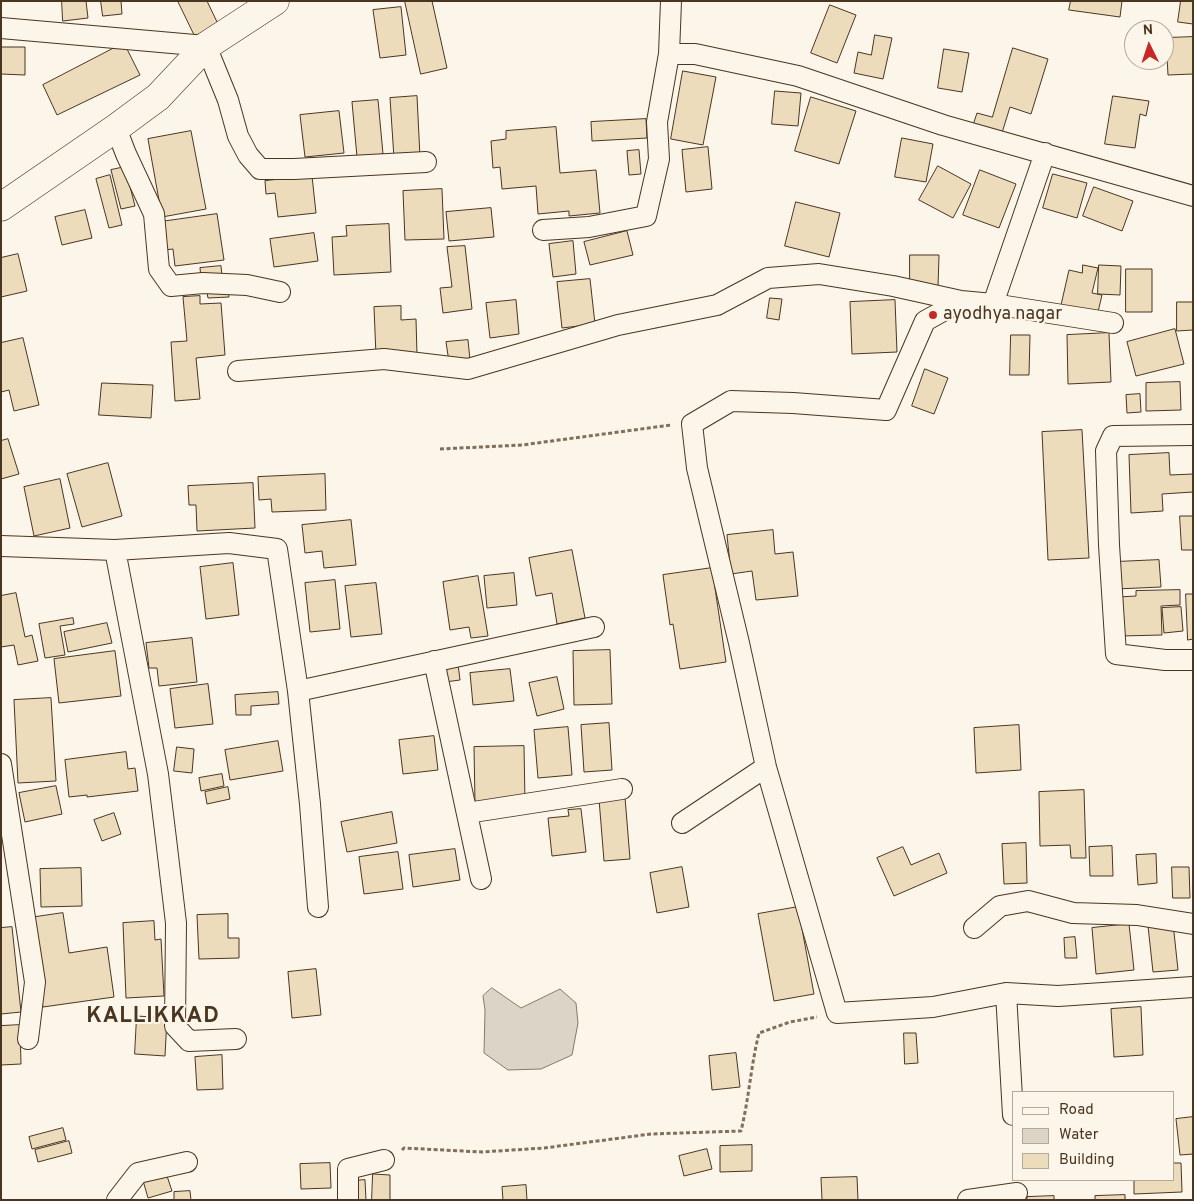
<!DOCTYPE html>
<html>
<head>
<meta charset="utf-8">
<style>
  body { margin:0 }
  #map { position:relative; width:1194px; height:1201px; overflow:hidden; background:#fbf6e9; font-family:Overpass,sans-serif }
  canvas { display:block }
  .frame { position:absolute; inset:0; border:2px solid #4a3520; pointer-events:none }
  .legend { position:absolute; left:1012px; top:1091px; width:162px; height:90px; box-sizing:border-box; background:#fbf6e9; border:1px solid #b4a999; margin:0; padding:6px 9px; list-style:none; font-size:15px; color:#4a3520 }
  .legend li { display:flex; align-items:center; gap:10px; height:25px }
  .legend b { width:25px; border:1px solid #b4a999 }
  .north { position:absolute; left:1124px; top:20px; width:50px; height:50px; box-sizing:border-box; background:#fbf6e9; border:1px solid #b4a999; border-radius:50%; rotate:356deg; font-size:14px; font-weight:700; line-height:20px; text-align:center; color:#4a3520 }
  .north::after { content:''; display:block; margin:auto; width:18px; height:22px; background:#c62828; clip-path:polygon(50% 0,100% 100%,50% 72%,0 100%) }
</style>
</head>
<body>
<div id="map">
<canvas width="1194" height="1201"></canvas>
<div class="frame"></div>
<ul class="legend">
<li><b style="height:6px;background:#fbf6e9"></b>Road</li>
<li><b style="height:14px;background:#dcd4c6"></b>Water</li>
<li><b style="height:14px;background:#ecdcbc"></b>Building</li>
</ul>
<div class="north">N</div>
</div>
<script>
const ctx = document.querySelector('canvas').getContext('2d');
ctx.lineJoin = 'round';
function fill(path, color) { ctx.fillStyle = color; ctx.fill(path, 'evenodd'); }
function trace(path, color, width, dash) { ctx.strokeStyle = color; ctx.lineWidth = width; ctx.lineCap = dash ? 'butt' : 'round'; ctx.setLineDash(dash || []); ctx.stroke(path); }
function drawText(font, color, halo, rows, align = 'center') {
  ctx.font = font + ' Overpass,sans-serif'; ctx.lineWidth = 4; ctx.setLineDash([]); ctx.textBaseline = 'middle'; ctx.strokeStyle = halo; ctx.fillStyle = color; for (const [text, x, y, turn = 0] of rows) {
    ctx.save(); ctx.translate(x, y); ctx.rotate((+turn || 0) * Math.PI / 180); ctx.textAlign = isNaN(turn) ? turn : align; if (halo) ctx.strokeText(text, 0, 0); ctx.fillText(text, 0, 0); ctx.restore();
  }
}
const water = new Path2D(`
  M492,988L521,1008L560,989L576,1003L578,1023L572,1055L541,1069L508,1070L484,1053L485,1010L483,996Z`);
const building = new Path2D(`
  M62,1H86L88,18L63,21Z
  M101,1H121L122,14L103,16Z
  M178,1H207L218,24L195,36Z
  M405,1H432L447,68L421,74Z
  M1071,1H1122L1120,17L1069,10Z
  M1181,1H1193V24L1178,22Z
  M830,5L856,15L837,63L811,53Z
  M401,7L406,55L380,58L373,10Z
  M875,35L892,38L883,79L854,73L858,52L871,55Z
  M1193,37V74L1168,75L1166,38Z
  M124,43L140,75L57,115L43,85Z
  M1,47H25V75L1,74Z
  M1013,48L1048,59L1031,114L1010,107L1001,136L972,128L977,113L992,117Z
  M944,49L969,53L962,92L938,88Z
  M683,71L716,77L703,145L671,139Z
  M775,91L801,93L798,126L772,124Z
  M417,96L420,157L394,158L390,98Z
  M1113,96L1149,101L1146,116L1140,114L1135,148L1105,144Z
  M811,97L856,111L839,164L795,151Z
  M378,100L383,154L357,157L352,102Z
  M339,111L344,153L305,157L300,115Z
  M646,119L647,138L592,141L591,122Z
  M556,127L560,173L596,170L600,213L569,216V211L538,214L536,186L502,189L500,167L493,168L491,141L506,139V131Z
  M191,131L206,209L162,217L148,139Z
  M902,138L933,144L926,182L895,177Z
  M708,147L712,189L686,192L682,150Z
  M639,150L641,174L629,175L627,151Z
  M938,166L971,184L953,218L919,200Z
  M125,167L135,206L121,209L111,170Z
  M980,170L1016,184L999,228L963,215Z
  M1053,174L1087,183L1077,218L1043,208Z
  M110,175L122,225L109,228L96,179Z
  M312,176L316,213L278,217L275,193L266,194L265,181Z
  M1094,187L1133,201L1122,231L1083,216Z
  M442,189L444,239L405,240L403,191Z
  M796,202L840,213L829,257L785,246Z
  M491,208L494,237L449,241L446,212Z
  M85,210L92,238L62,245L55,217Z
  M217,214L224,260L175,266L173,249L164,250L160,222Z
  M389,224L391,272L334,275L332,237L347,236L346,226Z
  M627,231L633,255L590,265L584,242Z
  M314,233L318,261L274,267L270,239Z
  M573,241L576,274L553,277L549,244Z
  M465,246L472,309L443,313L440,288L452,287L447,247Z
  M18,254L27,291L1,297V258Z
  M910,255H939L938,287H910Z
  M1083,265L1098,268L1092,293L1102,295L1098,312L1061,305L1069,270L1082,273Z
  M1099,265L1121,266L1120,295L1098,294Z
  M221,266L222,276L201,278L200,268Z
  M1126,269H1152V312H1126Z
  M590,279L595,324L562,328L557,282Z
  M228,287L229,297L208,298L206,288Z
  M200,296V304L221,303L225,355L196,358L200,399L175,401L171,342L187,341L183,297Z
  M770,298L782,299L779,320L767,318Z
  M516,300L519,334L490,338L486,303Z
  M895,300L897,352L852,354L850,302Z
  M1177,302H1193V330L1177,331Z
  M401,306V320L416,319L417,355L376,356L374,307Z
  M1175,329L1184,364L1136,376L1127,342Z
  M1109,333L1111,382L1068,384L1067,335Z
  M1011,335H1030L1029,375H1010Z
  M23,338L39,405L14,411L9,390L1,392V343Z
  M468,340L470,360L449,362L446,342Z
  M925,369L948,378L934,414L912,406Z
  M1180,382L1181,410L1146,411V383Z
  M102,383L153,385L151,418L99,415Z
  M1140,394L1141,412L1127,413L1126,395Z
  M1082,430L1089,558L1048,560L1042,432Z
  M8,439L19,474L1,479V441Z
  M1169,453L1170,475L1193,474V492L1162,494L1163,511L1131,513L1129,455Z
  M108,463L122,516L82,527L67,474Z
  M325,474L326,510L272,512L271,499L259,500L258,477Z
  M60,479L70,528L34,536L24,487Z
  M253,483L255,528L197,531L196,505H189L188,486Z
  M1180,516H1193V550H1182Z
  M351,520L356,565L324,568L322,551L305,553L302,525Z
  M773,530L775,554L793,552L798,596L756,600L752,571L731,574L727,535Z
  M572,550L585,618L557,624L552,593L536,596L529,558Z
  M1159,560L1161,587L1116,589L1115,562Z
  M233,563L239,615L206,619L200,567Z
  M712,568L726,662L680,669L673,624L670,625L663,575Z
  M514,573L517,605L487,608L484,576Z
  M478,576L488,636L471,638L469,627L450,630L443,582Z
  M335,580L340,629L310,632L305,583Z
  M376,583L382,634L351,637L345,586Z
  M1180,590V605L1161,606L1162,635L1120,636L1118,597L1136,596V591Z
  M16,593L25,637L32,635L38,661L18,665L14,645L1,647V596Z
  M1186,594H1193V639L1188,640Z
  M1181,607L1183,631L1164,633L1162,608Z
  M73,618L74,624L60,626L65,655L45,658L39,624Z
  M107,623L112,643L68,652L64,632Z
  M192,638L197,682L159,686L157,668H149L146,643Z
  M610,650L612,704L574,705L573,651Z
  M115,651L121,696L59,703L54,659Z
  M458,664L460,680L445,682L443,666Z
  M510,669L514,701L473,705L470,673Z
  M557,677L564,709L537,716L529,683Z
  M208,684L213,724L175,728L170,689Z
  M278,692L279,704L251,706V715H236L235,695Z
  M51,698L56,781L18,783L14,700Z
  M609,723L612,770L584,772L581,725Z
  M1019,725L1021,770L976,773L974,728Z
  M568,727L572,775L538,778L534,730Z
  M434,736L438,770L403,774L399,740Z
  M278,741L283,771L230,780L225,750Z
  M524,746L525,802L475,803L474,747Z
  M177,747L194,749L192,773L174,771Z
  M126,752L128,769L135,768L138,791L87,797V795L69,797L65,760Z
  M222,774L224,786L201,791L199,778Z
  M56,786L62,814L25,822L19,793Z
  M228,787L230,799L207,804L205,792Z
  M1084,790L1086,858H1071L1070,845L1040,846L1039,792Z
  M625,797L630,859L604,861L599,799Z
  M581,809L586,852L552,856L548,818L569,816L568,810Z
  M392,812L397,843L347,852L341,822Z
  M114,813L121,834L102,841L94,820Z
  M1026,843L1027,883L1004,884L1002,844Z
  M1112,846L1113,876H1090L1089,847Z
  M903,847L911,865L939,853L947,873L894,896L877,858Z
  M455,849L460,880L413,887L409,855Z
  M398,852L403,889L364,894L359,857Z
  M1156,854L1157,883L1138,885L1136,855Z
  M682,867L689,907L657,913L650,873Z
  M1172,867H1189L1190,898H1173Z
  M81,868L82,906L41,907L40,869Z
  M798,907L814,994L774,1001L758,914Z
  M63,913L69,953L107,947L114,997L43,1007L29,918Z
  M228,914V938H239V958L199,959L197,915Z
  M154,921L155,940L161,939L164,996L126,998L123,923Z
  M1173,923L1178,970L1153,972L1148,926Z
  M1129,924L1134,970L1096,974L1092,928Z
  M12,927L21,1012L1,1014V928Z
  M1075,937L1077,958H1065L1064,938Z
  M316,969L321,1015L292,1018L288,972Z
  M1141,1007L1143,1055L1114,1057L1111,1009Z
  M137,1016L167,1018L165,1056L135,1054Z
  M20,1025L21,1064L1,1065V1026Z
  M904,1033H916L918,1063L905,1064Z
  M736,1053L740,1087L712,1090L709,1056Z
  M222,1055L223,1089L197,1090L195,1057Z
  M1193,1117V1154L1180,1155L1176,1119Z
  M63,1128L66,1140L32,1149L29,1137Z
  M69,1141L72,1153L38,1162L35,1150Z
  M752,1145V1171L720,1172V1146Z
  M707,1149L712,1169L684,1176L679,1156Z
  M330,1163L331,1188L301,1189L300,1164Z
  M1173,1163H1181L1182,1192L1134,1194V1180H1173Z
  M165,1170L172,1191L148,1198L142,1177Z
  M373,1174L390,1175V1200H372Z
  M857,1177L858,1200H822L821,1178Z
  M365,1180L366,1200H354L353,1181Z
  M526,1185L527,1200H503L502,1187Z
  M190,1191L191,1200H174V1192Z
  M1125,1195V1200H1095V1196Z
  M1054,1196V1200H1027V1197Z`);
const path = new Path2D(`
  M440,449L522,445L671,425
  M402,1150L404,1148L482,1152L544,1148L651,1134L741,1131C749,1098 751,1065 759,1033L790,1022L817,1017`);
const minor = new Path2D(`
  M1,28L206,46L228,100L238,136L248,155L260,169H294L426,162
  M669,54L671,1
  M116,128L126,154L154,214L159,269L171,286L203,283L247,285L280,292
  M1045,153L993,304L1113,323
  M543,230L589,227L646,216L659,159L657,122L669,54H695L798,76L943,125L1193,196
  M961,301L925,321L886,410L793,403L731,401L692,424L697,468L739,643L766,767L837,1013L933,1007L1006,993L1058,996L1193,987
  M238,371L384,359L468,369L618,325L717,305L768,278L819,274L893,286L961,301L993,304
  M1193,435L1113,436L1106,451L1109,545L1116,654L1165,660H1193
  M1,546L115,550L158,774L166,839L176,923L175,1026L189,1041L236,1039
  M115,550L229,543L277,549L298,691L310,804L318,907
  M434,661L481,879
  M298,691L594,627
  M1,764L35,982L28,1039
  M467,813L622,789
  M682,823L766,767
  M974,928L1000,906L1028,901L1073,913L1137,915L1193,924
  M1006,993L1013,1115
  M117,1200L138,1173L187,1162
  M348,1200V1169L384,1160
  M968,1200L1017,1193`);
const secondary = new Path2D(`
  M1,207L116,128L158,97L206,46L275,1`);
const markers = [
  [933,315,5,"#c62828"]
];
const poiNames = [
  ["ayodhya nagar",943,315]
];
const districtNames = [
  ["KALLIKKAD",153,1018]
];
fill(water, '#dcd4c6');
trace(water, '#887966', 1);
fill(building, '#ecdcbc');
trace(building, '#4a3520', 1);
trace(minor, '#4a3520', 22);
trace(secondary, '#4a3520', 29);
trace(path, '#7f6f5c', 3, [4, 2.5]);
trace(minor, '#fbf6e9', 20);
trace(secondary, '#fbf6e9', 28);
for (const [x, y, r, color] of markers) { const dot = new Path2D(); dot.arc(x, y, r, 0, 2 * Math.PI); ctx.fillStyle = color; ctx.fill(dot); trace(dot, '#fbf6e9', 2); }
drawText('18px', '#4a3520', '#fbf6e9', poiNames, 'left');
ctx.letterSpacing = '1px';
drawText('bold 22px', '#4a3520', '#fbf6e9', districtNames);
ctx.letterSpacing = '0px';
</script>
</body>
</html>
